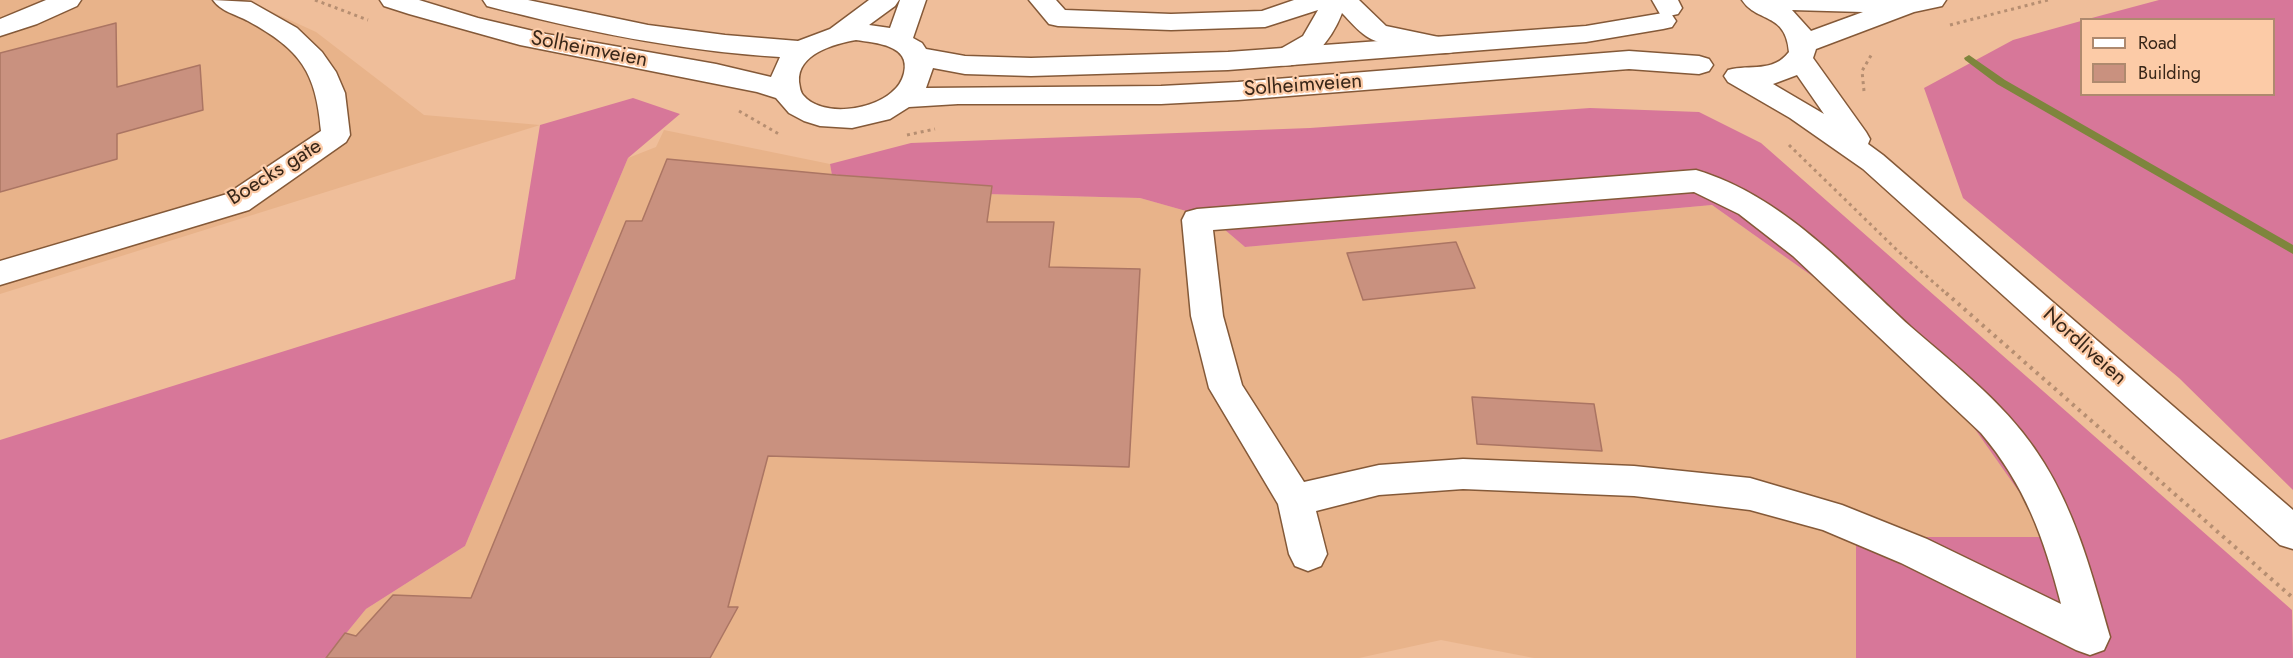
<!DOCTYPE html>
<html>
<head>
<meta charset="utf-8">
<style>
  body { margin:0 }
  #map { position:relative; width:2293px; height:658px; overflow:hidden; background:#efbe9a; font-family:Jost,sans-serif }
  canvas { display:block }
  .legend { position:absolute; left:2080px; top:18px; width:195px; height:78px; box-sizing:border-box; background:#fccba7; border:2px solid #ae896e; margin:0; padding:8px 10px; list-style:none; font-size:18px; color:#382618 }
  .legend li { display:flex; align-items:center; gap:12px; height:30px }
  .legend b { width:30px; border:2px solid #ae896e }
</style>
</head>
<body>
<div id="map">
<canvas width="2293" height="658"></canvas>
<ul class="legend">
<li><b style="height:8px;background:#fff"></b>Road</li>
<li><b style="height:16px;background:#c9917f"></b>Building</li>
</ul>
</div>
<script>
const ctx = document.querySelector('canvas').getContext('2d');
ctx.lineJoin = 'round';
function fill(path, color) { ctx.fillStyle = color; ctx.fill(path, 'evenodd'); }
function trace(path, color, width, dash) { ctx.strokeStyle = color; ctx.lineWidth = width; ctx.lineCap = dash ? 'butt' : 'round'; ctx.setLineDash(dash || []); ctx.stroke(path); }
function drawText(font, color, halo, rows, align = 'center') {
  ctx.font = font + ' Jost,sans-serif'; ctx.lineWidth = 4.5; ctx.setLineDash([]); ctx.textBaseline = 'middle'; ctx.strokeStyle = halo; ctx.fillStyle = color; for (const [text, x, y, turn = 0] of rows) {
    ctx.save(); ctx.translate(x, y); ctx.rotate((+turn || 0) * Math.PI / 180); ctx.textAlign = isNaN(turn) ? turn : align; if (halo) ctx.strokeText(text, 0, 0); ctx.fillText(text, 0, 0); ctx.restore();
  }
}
const built = new Path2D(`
  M0,0H246L316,32L424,115L540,125L0,294Z
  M664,130L830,164L833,181L869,191L1140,198L1211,218L1245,247L1712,205L1922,354L2052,537H1856V658H1534L1441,640L1359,658H326L366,609L465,546L628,158L656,147Z`);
const forest = new Path2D(`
  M2159,0H2293V490L2179,378L1963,198L1924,88L2013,40L2081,21L2082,94H2274V20L2088,19Z
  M633,98L680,114L628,158L465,546L366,609L326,658H0V440L515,279L540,125Z
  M1590,108L1699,112L1761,143L2292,610L2293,658H1856V537H2051L1922,354L1712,205L1245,247L1211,218L1140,198L869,191L833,181L830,164L911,143L1310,128Z`);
const stream = new Path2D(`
  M1969,55L2005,80L2293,245V254L1997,84L1965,60L1964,58Z`);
const building = new Path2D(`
  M116,23L117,87L200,65L203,110L117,134V159L0,192V53Z
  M667,159L836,175L992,186L987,222H1054L1049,267L1140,269L1129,467L768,456L728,607H738L710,658H326L345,633L356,636L393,595L471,598L626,221H642Z
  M1456,242L1475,288L1363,300L1347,253Z
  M1472,397L1594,404L1602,451L1477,444Z`);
const pathFar1 = new Path2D(`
  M315,0L368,20
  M1950,25L2048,0
  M1864,91L1862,71L1873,52
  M739,111L779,134
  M907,135L935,129
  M1789,145L1899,252L1948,295`);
const path = new Path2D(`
  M1946,293L2293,598`);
const minor = new Path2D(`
  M46,0H81L77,6L37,24L0,36V19Z
  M213,0L251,2L297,28L322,52L336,72L345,93L350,135L346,142L249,210L0,285V261L227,194L321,131C316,72 301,50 248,21C237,15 220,11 213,0Z
  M1029,0H1056L1065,10L1171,14L1262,11L1294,0H1359L1386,26L1453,40L1457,46L1453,52C1437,56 1379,46 1366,36C1357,30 1350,21 1342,13C1332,39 1308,73 1275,64L1271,58L1275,52L1303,36L1318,10L1265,27L1171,30L1058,26L1049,24Z
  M1696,170C1783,196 1846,268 1911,327C1959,369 2010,407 2044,463C2077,516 2093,578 2110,637L2104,650L2090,655L2076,650L1901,563L1823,530L1750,510L1634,496L1463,489L1379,495L1316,511L1327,554L1321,566L1308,571L1295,566L1289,554L1278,504L1209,388L1191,316L1182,220L1186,212L1197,209ZM1694,192L1739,214L1793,256L1981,433C2025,485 2044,538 2061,604L1927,539L1842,505L1750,478L1634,466L1463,459L1379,465L1304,482L1242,385L1223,316L1213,230Z`);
const major = new Path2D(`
  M380,0H419L478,18L546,34L716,64L771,77L780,57C680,51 583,31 487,6L483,0H528L648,25L725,35L798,41L830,29L869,0H899L895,6L869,25L890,28L900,0H926L913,38L922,43L926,49L965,56L1031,58L1228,52L1586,26L1663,13L1672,15L1676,21L1672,27L1663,29L1586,42L1228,70L1031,76L965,74L933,68L926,88L1161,86L1238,82L1629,51L1699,56L1709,59L1713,65L1709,71L1699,74L1629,69L1238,100L1161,104H958L909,107L890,119L852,128L820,126L804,121L789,113L776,98L757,92L520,45L409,14L384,6ZM856,40C876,43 911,45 904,73C902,81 898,87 892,92C872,110 822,118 803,95C800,91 800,87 799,82C797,54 834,44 856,40Z
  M1742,0H1946L1942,6L1914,12L1816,49L1813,58L1866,132L1870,139L1868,144L1883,155L2293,510V549L2280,545L1863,169L1790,118L1728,82L1724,76L1728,70C1751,64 1773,73 1789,52C1786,12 1757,23 1742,0ZM1792,10L1863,12L1811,31ZM1797,75L1824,114L1773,84Z`);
const highway = new Path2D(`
  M1652,0H1678L1682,8L1678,14L1669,16L1660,14Z`);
const streetNames = [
  ["Solheimveien",589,50,11],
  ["Solheimveien",1303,86,-4],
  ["Boecks gate",275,173,-32],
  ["Nordliveien",2084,347,42]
];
fill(built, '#e8b38a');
fill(forest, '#d77799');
fill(stream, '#7e853d');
fill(building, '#c9917f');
trace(building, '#ab7563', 1.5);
trace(minor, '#845938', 3);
trace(major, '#845938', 3);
trace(highway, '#845938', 3);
trace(pathFar1, '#b68e71', 3, [3, 4]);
trace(path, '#b68e71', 4, [3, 5]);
fill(minor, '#fff');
fill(major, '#fff');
fill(highway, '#fff');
drawText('21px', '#382618', '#fccba7', streetNames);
</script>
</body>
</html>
